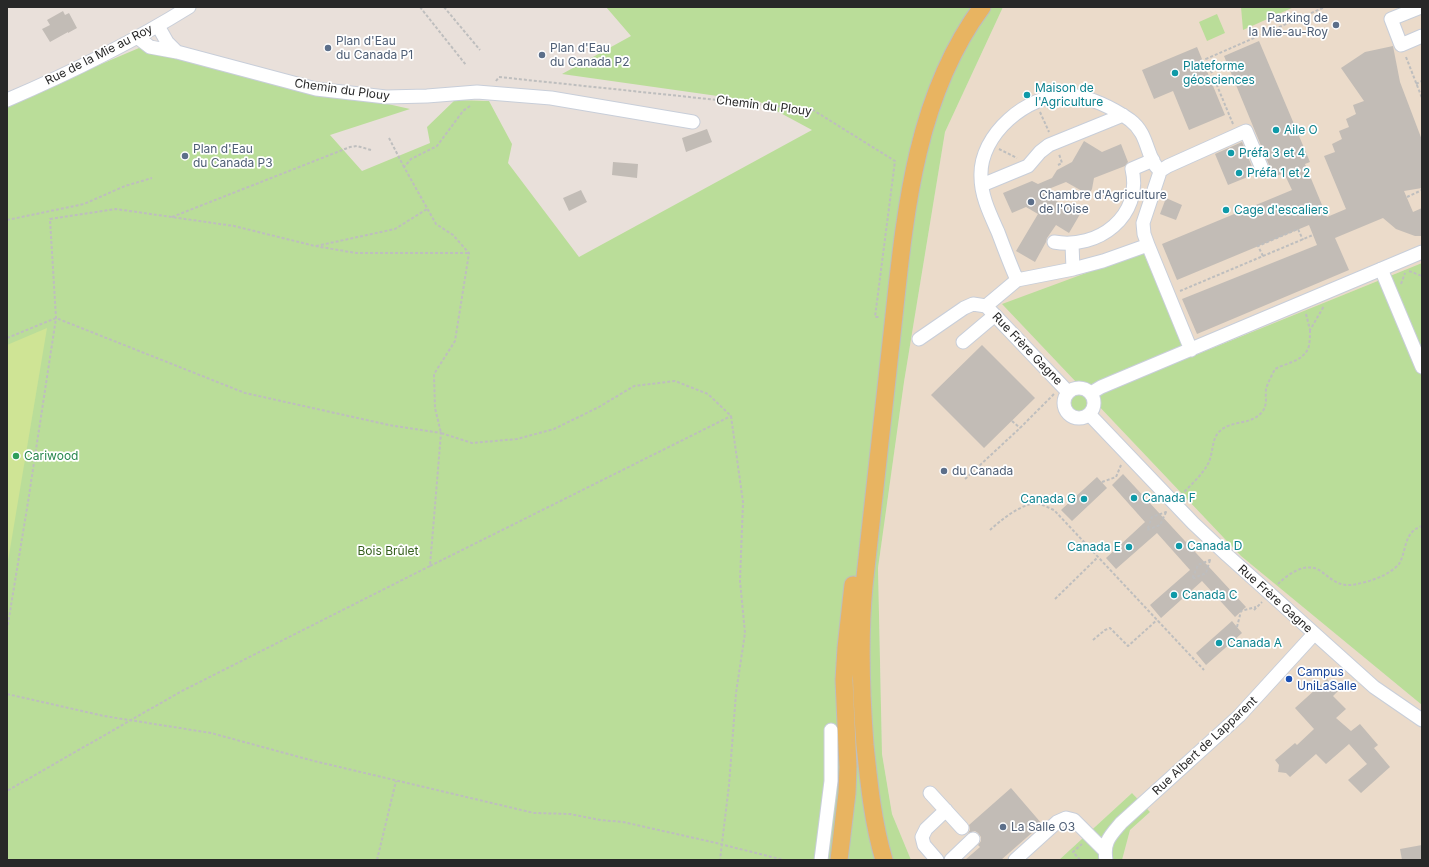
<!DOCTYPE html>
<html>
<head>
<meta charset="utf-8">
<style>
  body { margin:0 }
  #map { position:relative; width:1429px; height:867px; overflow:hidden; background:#e9e0da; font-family:Inter,sans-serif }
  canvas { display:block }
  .frame { position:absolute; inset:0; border:8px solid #282828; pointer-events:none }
</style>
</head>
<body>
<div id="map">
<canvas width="1429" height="867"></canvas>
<div class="frame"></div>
</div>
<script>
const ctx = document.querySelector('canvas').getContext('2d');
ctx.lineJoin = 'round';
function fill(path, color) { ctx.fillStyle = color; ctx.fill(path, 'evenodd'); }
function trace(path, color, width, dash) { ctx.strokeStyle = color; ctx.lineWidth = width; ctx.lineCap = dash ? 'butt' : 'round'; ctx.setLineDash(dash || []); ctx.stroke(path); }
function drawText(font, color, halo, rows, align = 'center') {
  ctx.font = font + ' Inter,sans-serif'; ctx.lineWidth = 3.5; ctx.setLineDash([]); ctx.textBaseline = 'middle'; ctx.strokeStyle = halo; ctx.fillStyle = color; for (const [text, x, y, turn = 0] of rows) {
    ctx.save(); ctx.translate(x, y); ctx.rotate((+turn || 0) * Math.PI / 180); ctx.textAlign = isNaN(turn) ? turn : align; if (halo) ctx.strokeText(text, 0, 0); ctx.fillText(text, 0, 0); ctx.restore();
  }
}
const education = new Path2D(`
  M1003,7H1422V263L1188,358L1002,304L1241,556L1422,705V860H1122L1130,830L1150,812L1132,793L1059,860H911L892,814L882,754L878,568L904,382L945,132Z`);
const green = new Path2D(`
  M606,7H1003L945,132L904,382L878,568L882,754L892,814L911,860H7V104L139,48L410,109L330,135L362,171L430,143L427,127L455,100L489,101L512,144L508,163L579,257L812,130L760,102L562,74L631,36Z
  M1241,7H1294L1243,30Z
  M1217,14L1225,33L1207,41L1199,22Z
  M1143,252L1188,358L1422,263V705L1241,556L1002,304Z
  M1071 403a8 8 0 1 1 16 0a8 8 0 1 1-16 0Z
  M1132,793L1150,812L1130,830L1122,860H1059Z`);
const pitch = new Path2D(`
  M47,328L7,567V345Z`);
const building = new Path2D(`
  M63,11L65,15L69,13L77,28L68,33V32L50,42L42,29L50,25L47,20Z
  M1259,41L1310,162L1305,164L1327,217L1346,209L1324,156L1335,152L1332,144L1342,139L1339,131L1349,127L1346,119L1356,114L1353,105L1364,101L1341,68L1365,52L1393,46L1400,82L1422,140V188L1404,191L1413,212L1422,208V236H1415L1404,232L1396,229L1383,218L1335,238L1349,270L1197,334L1182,299L1317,245L1309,225L1177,280L1162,244L1292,190L1284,173L1274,177L1224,56Z
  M1197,47L1225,115L1189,130L1173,91L1154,99L1142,70Z
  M707,129L712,142L686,152L682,138Z
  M1084,141L1102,152L1121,144L1128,162L1125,166L1094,178L1092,189L1089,195L1066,182L1041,192L1065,206L1074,207L1086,204L1069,233L1056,225L1047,238L1046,242L1035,262L1016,251L1038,214L1026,207L1012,213L1003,193L1032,181L1038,184L1052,178L1057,170L1072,162Z
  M1242,142L1255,174L1228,185L1215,154Z
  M613,162L638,164L637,178L612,175Z
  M581,190L587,202L569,211L563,198Z
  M1166,198L1182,205L1176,220L1160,214Z
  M982,345L1035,398L984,448L931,395Z
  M1123,474L1246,607L1235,617L1202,581L1161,618L1150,605L1190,570L1157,533L1116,569L1106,558L1145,522L1112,485Z
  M1097,477L1107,488L1072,521L1061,510Z
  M1232,621L1242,633L1206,665L1196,653Z
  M1327,679L1338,691L1333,696L1346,709L1336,718L1351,731L1360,724L1378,745L1374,748L1390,767L1361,793L1348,780L1367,764L1349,744L1326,764L1316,754L1290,777L1286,773L1278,772L1279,765L1275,760L1295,743L1297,745L1314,729L1295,708Z
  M1011,788L1042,824L1001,860H965L980,847L978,845L981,841V837L978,833L975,831L968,833L970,830L969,825Z
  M1422,845V860H1402L1400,849Z`);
const path = new Path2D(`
  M420,7L466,65
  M444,7L480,50
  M1406,57L1422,98
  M496,81L499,77L813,110L895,161L875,317H880
  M1416,84L1422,81
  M470,106L463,111L437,146L411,159L404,167L436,224L453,235L469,253L455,341L434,374L435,408L441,433L472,443L517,439L554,429L599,407L634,386L675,381L708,394L731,416L743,502L740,581L745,633L736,693L729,785L720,860
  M1040,112L1049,132
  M1233,124L1206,59L1325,7
  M389,138L404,167
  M999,149L1017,158
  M1058,165L1062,163L1059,154
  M1407,197L1422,190
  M172,217L350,147L357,146L371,150
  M7,220L84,204L125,186L152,178
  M316,246L395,229L427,209
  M1263,256L1258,246L1298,229L1303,240
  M1409,271L1422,276
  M1401,284L1405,273
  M1180,291L1313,235
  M1306,314L1310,330L1324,306
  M7,338L56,318L245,393L389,425L441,433L430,566L180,692L7,791
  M1012,421L1020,428
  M965,479L1020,428L1054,394
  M1102,482L1116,477L1121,465
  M1181,495C1191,485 1203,474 1209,462C1213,452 1212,440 1218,433C1230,419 1251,426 1262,412C1268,405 1265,397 1266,389C1268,382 1272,375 1275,369C1286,363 1301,362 1308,349C1310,344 1310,335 1310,330
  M1166,512L1160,525L1147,530L1152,517Z
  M990,530C1001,520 1024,501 1039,504C1044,505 1049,508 1054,510L1204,670
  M1210,560L1206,573L1192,579L1198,565Z
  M430,566L731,416
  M1278,584C1288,574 1305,562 1319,570C1328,576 1335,584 1346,585C1354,586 1374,580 1382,576C1387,574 1396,568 1399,564C1407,551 1403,532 1422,526
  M1055,599L1098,557
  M1254,610L1262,602
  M1237,627L1241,611L1256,607
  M7,630L28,502L56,318L50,219L116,209L234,226L315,246L356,253H469
  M1093,640L1105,630L1110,628L1128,646L1157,620
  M7,694L104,716L211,733L314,761L534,813L570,814L600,820L623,822L712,842L784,860
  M377,860L396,781
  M1080,860L1073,852L1082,844`);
const minor = new Path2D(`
  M1421,7L1391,19L1401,45L1422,36
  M158,26L167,42L177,52
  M137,37L150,47L177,52L316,89L386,97L427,96L477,92L551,98L693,122
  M7,100C70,73 131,43 189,7
  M982,185L1028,166L1040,152L1049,145L1123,115
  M1054,242C1098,250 1143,216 1132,169L1153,160
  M1073,269L1103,261L1148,245
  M1381,269L1422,367
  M1017,280L1073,269L1072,244
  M986,306L1017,280C1010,264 1004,248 998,232C990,214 981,196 981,177C979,134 1028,94 1068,95C1089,96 1113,108 1130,120C1150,135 1145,157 1160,171
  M986,306L1068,392
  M919,339L964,308L973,304L986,306
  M963,342L995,315
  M1191,350L1148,245L1144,234L1143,223L1159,175L1160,171L1168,166L1246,131L1263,171
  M1064 403a15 15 0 1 1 30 0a15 15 0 1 1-30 0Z
  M1091,393L1101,387L1422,252
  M1089,414L1193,523L1227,555L1374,687L1422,720
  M930,793L962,828
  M821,860L831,781V730
  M937,860L924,845L922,837L926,829L946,810
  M951,860L973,839
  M1015,860L1057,822L1066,818L1074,820L1104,850
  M1106,860C1103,842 1110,836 1121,823L1239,716L1314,634`);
const major = new Path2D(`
  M839,860L847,793L848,767L844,680L846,648L853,585
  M884,860C873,823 869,784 865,745C861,693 859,639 864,586C873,505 882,424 891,343C904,228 911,103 982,7`);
const markers = [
  [1336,25,4,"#5c6f8a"],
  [328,48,4,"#5c6f8a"],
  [542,55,4,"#5c6f8a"],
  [1175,73,4,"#0f9aa8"],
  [1027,95,4,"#0f9aa8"],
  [1276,130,4,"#0f9aa8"],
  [1231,153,4,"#0f9aa8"],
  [185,156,4,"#5c6f8a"],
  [1239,173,4,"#0f9aa8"],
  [1031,202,4,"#5c6f8a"],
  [1226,210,4,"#0f9aa8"],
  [16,456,4,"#2e9e5b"],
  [944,471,4,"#5c6f8a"],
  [1134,498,4,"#0f9aa8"],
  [1084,499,4,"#0f9aa8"],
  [1179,546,4,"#0f9aa8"],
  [1129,547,4,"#0f9aa8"],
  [1174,595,4,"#0f9aa8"],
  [1219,643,4,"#0f9aa8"],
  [1289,679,4,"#1a4fb4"],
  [1003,827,4,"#5c6f8a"]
];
const serviceNames = [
  ["Parking de",1328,18,"right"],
  ["la Mie-au-Roy",1328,32,"right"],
  ["Plan d'Eau",336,41],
  ["du Canada P1",336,55],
  ["Plan d'Eau",550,48],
  ["du Canada P2",550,62],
  ["Plan d'Eau",193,149],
  ["du Canada P3",193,163],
  ["Chambre d'Agriculture",1039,195],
  ["de l'Oise",1039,209],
  ["du Canada",952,471],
  ["La Salle O3",1011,827]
];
const streetNames = [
  ["Rue de la Mie au Roy",99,55,-27],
  ["Chemin du Plouy",342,90,8],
  ["Chemin du Plouy",764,106,7],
  ["Rue Frère Gagne",1027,349,46],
  ["Rue Frère Gagne",1275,599,42],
  ["Rue Albert de Lapparent",1205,746,-43]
];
const cultureNames = [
  ["Plateforme",1183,66],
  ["géosciences",1183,80],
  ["Maison de",1035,88],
  ["l'Agriculture",1035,102],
  ["Aile O",1284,130],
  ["Préfa 3 et 4",1239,153],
  ["Préfa 1 et 2",1247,173],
  ["Cage d'escaliers",1234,210],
  ["Canada F",1142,498],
  ["Canada G",1076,499,"right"],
  ["Canada D",1187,546],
  ["Canada E",1121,547,"right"],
  ["Canada C",1182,595],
  ["Canada A",1227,643]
];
const leisureNames = [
  ["Cariwood",24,456]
];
const parkNames = [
  ["Bois Brûlet",388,551]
];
const transitNames = [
  ["Campus",1297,672],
  ["UniLaSalle",1297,686]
];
fill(education, '#ebdbca');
fill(green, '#badd99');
fill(pitch, '#cfe495');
fill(building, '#c2bcb6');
trace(minor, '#c8ced9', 15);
trace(major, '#bebebe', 19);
trace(path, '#bebebe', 2, [3, 2]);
trace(minor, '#fff', 13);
trace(major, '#e8b461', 17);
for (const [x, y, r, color] of markers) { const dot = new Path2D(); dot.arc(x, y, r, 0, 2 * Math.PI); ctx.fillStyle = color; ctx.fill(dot); trace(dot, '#fff', 1.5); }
drawText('12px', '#4e5e75', '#fff', serviceNames, 'left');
drawText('12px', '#282828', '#fff', streetNames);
drawText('12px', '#0d838f', '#fff', cultureNames, 'left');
drawText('12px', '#27864d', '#fff', leisureNames, 'left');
drawText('12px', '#355f1d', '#fff', parkNames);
drawText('12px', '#164399', '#fff', transitNames, 'left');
</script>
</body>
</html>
